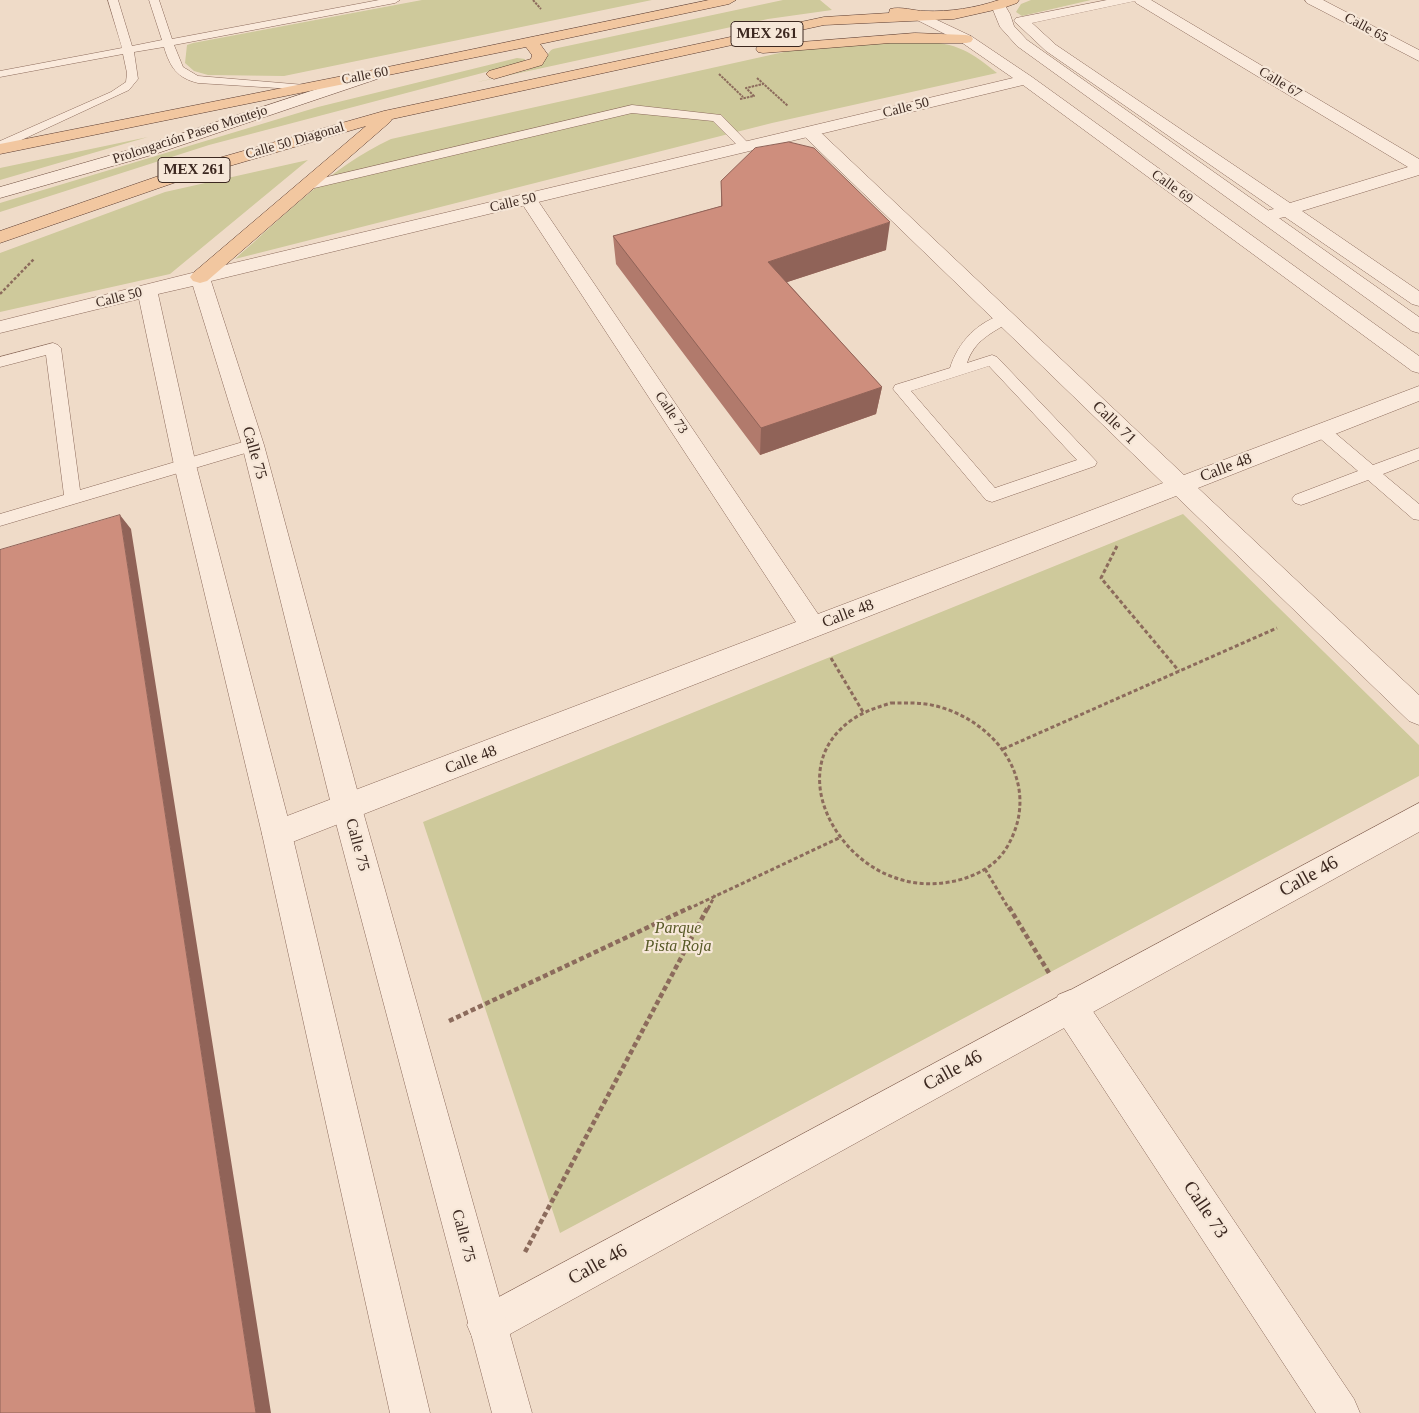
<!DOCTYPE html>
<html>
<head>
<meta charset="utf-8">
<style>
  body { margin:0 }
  canvas { display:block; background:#efdbc8 }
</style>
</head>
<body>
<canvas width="1419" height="1413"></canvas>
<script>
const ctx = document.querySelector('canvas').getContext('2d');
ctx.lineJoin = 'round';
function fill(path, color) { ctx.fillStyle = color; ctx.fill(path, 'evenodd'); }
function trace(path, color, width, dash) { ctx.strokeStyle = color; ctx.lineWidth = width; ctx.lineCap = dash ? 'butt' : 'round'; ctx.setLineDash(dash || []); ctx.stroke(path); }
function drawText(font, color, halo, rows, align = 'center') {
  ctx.font = font + ' "Times New Roman",serif'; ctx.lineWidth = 4.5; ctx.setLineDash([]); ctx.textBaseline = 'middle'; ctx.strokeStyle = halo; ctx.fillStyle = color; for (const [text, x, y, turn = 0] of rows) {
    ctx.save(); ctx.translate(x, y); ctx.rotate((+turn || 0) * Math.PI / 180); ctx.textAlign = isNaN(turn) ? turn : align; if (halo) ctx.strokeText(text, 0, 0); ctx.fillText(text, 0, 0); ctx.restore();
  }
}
const green = new Path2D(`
  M422,0H652L284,76L208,75L194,71L185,63L187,45L193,43Z
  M783,0H820L832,10L768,19L478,82C496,77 526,73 541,64C547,60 547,52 553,49Z
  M1031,0H1091L1022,16L1016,12L1021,4Z
  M913,40C955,44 964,46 997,73L772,123L235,259C284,216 331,167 391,139L793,50Z
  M517,58L525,59L524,62L209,145L0,212V203L318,107Z
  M148,137L0,180V168Z
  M308,160L170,274L0,312V253L165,192Z
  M1183,514L1419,745V776L560,1233L423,822Z`);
const pathFar3 = new Path2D(`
  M533,0L541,9
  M719,74L743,97
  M757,78L788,106
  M740,99L754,96L746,88L763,84`);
const pathFar2 = new Path2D(`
  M0,294L34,259`);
const pathFar1 = new Path2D(`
  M1117,546L1101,578L1179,671
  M831,658L863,712
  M891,703C906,703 921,702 936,706C999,722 1043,786 1007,847C996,866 976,876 955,881C936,885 917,885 899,879C833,860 784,766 853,719C865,711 878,707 891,703Z
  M1003,749L1277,628
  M985,869L1009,909
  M688,909L839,838
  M708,909L715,895`);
const path = new Path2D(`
  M1009,907L1049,973
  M449,1021L691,907
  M525,1252L708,907`);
const service = new Path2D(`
  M108,0H118L132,46L162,40L149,0H159L172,39L379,0H400L395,3L174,45L183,67L198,76L305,85L309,86L311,88L309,90L198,83C177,78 170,67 164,47L134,52L138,79L129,90L0,150V141L111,92L126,82L127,73L123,54L0,77V71L122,48Z
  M632,105L721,115L752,147L750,150H742L713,121L632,113L306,190L300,186L306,182Z
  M1005,314L1010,316L1012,319L1010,322C991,333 974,341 967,363L992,355L997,357L1097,462L1095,466L992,502L986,500L893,389L895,385L950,368C958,342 978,321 1005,314ZM989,366L1077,460L995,488L911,391Z
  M53,343L58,345L61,348L80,490L253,439L259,441L261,445L259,449L0,526V514L64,495L46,355L0,367V357Z
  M1322,425L1328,427L1373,465L1419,448V460L1383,474L1419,504V520L1413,519L1368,480L1307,503L1301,505L1295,503L1292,499L1295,495L1358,471L1316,435L1314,431L1316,427Z`);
const pedestrian = new Path2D(`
  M1419,803V832L501,1339L487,1345L473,1339L467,1325L473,1311Z`);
const minor = new Path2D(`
  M1107,0H1151L1419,159V175L1302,211L1419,291V306L1412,304L1285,217L1275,219L1269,218L1266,214L1269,210L1274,209L1046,51L1014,21L1016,18L1021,17ZM1135,1L1136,3L1408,167L1290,203L1056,45L1032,23Z
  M1305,0H1323L1419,50V61L1307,3Z
  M810,127L816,128L1184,475L1419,386V401L1198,488L1419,695V725L1409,721L1176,496L277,848L266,844L262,834L266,824L796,622L519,199L522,195L528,194L534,195L818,614L1163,483L804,136L802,132L804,128Z
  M1070,990L1082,995L1354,1399L1360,1413H1316L1058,1019L1053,1007L1058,995Z`);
const tertiary = new Path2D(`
  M998,1L1003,2L1010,14L1014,26L1027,40L1419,317V333L1412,331L1017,46L1000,27L991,5L993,2Z
  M920,12L971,36L1032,77L1419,356V373L1412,371L1023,85L211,281L264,445L362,808L532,1413H492L332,808L242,445L193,286L158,294L196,465L292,834L430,1413H390L262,834L174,465L139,299L0,333V321L200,271L1013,78L961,42L915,19L913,16L915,13Z`);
const secondary = new Path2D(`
  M378,69L383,71L386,74L383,77L155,154L0,198V187L143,146Z`);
const primary = new Path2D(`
  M709,0H736L729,4L540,44L548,55L542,65L494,79L489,77L486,74L489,71L531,59L532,55L526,47L0,154V144L378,69Z
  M999,0H1019L1017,3L1003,8L954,19L824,25L392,119L390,122L207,281L200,283L193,281L190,277L193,273L366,126L185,179L0,243V231L173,171L384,111L824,17L889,13L890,9C901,6 914,11 925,11C950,12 975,8 999,0Z
  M915,33L966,35L971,36L973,39L971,42L966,43H890L763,53L758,52L756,49L758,46L763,45Z`);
const wall = new Path2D(`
  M721,181L886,250L787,282L882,387L876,414L760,455L616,264L613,236L721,206Z`);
const shadedWall = new Path2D(`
  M890,222L886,250L766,289L768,262Z
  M882,387L876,414L760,455L761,428Z
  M120,515L131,529L271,1413H256Z`);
const building = new Path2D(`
  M789,142L814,148L890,222L768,262L882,387L761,428L613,236L722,206L721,181L755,148Z
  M120,515L256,1413H0V550Z`);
const farStreetnames = [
  ["Calle 65",1366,28,28],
  ["Calle 60",365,76,-11],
  ["Calle 67",1280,83,31],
  ["Calle 50",906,108,-14],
  ["Prolongación Paseo Montejo",190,135,-18],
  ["Calle 50 Diagonal",295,141,-16],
  ["Calle 69",1172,187,36],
  ["Calle 50",513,203,-13],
  ["Calle 50",119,298,-14],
  ["Calle 73",671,413,56]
];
const shields = [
  [767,34,72],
  [194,170,72]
];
const shieldNames = [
  ["MEX 261",767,34],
  ["MEX 261",194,170]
];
const streetNames = [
  ["Calle 71",1114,423,44],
  ["Calle 75",254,453,74],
  ["Calle 48",1226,468,-21],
  ["Calle 48",848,614,-21],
  ["Calle 48",471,760,-21],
  ["Calle 75",357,845,75],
  ["Calle 75",463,1236,75]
];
const parkNames = [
  ["Parque",678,929],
  ["Pista Roja",678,947]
];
const nearStreetnames = [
  ["Calle 46",1309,877,-29],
  ["Calle 46",953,1071,-29],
  ["Calle 73",1205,1210,56],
  ["Calle 46",598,1265,-29]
];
fill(green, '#cec99b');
trace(service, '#8c6b5c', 1);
trace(pedestrian, '#8c6b5c', 1);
trace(minor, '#8c6b5c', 1);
trace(tertiary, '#8c6b5c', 1);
trace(secondary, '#6e4d3f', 1);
trace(primary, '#5a3b30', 1);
trace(pathFar3, '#8c6b5c', 2, [2.5, 1]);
trace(pathFar2, '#8c6b5c', 2.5, [3, 2]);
trace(pathFar1, '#8c6b5c', 3, [4, 2.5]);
trace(path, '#8c6b5c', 4.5, [5, 3]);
fill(service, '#faeadc');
fill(pedestrian, '#faeadc');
fill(minor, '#faeadc');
fill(tertiary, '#faeadc');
fill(secondary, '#faeadc');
fill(primary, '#f2c7a0');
fill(wall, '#b17a6c');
fill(shadedWall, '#906358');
fill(building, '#ce8e7d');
trace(building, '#906358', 1);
drawText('14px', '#3c2820', '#f6e7d8', farStreetnames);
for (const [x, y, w] of shields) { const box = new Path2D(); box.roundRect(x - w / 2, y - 12.5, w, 25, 4); ctx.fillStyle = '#f6e7d8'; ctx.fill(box); trace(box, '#3c2820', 1); }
drawText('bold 15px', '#3c2820', null, shieldNames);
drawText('16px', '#3c2820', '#f6e7d8', streetNames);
drawText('italic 16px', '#575926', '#f6e7d8', parkNames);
drawText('19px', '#3c2820', '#f6e7d8', nearStreetnames);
</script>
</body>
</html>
